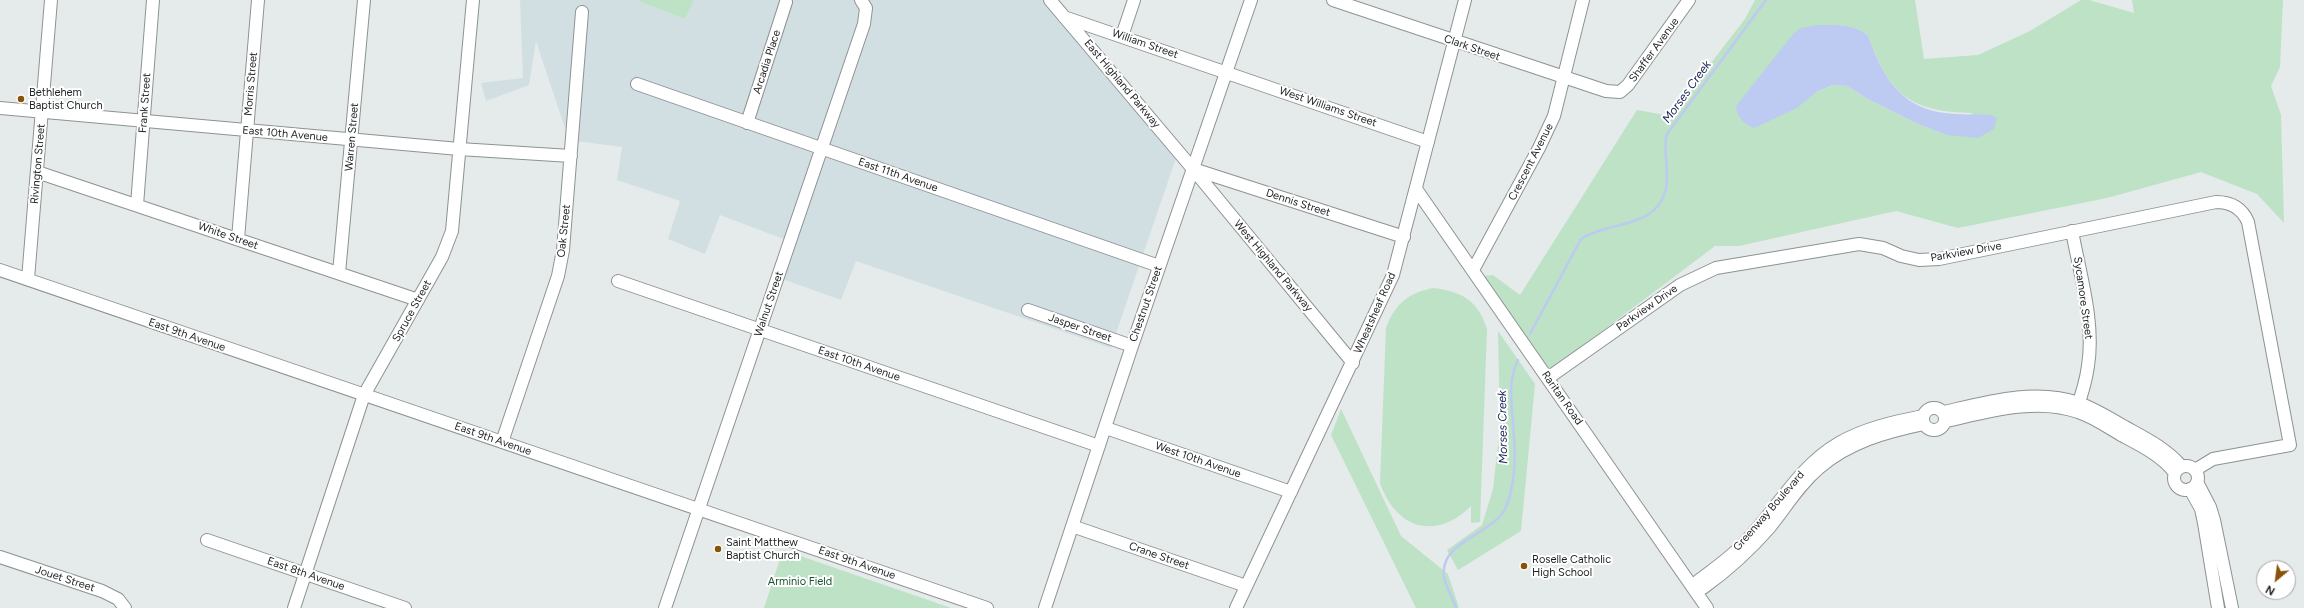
<!DOCTYPE html>
<html>
<head>
<meta charset="utf-8">
<style>
  body { margin:0 }
  #map { position:relative; width:2304px; height:608px; overflow:hidden; background:#e5eaeb; font-family:Figtree,sans-serif }
  canvas { display:block }
  .north { position:absolute; left:2256px; top:560px; width:40px; height:40px; box-sizing:border-box; background:#fff; border:1px solid #a5a6a6; border-radius:50%; rotate:209deg; font-size:11px; font-weight:700; line-height:16px; text-align:center; color:#1f2121 }
  .north::after { content:''; display:block; margin:auto; width:14px; height:18px; background:#8a5108; clip-path:polygon(50% 0,100% 100%,50% 72%,0 100%) }
</style>
</head>
<body>
<div id="map">
<canvas width="2304" height="608"></canvas>
<div class="north">N</div>
</div>
<script>
const ctx = document.querySelector('canvas').getContext('2d');
ctx.lineJoin = 'round';
function fill(path, color) { ctx.fillStyle = color; ctx.fill(path, 'evenodd'); }
function trace(path, color, width, dash) { ctx.strokeStyle = color; ctx.lineWidth = width; ctx.lineCap = dash ? 'butt' : 'round'; ctx.setLineDash(dash || []); ctx.stroke(path); }
function drawText(font, color, halo, rows, align = 'center') {
  ctx.font = font + ' Figtree,sans-serif'; ctx.lineWidth = 4; ctx.setLineDash([]); ctx.textBaseline = 'middle'; ctx.strokeStyle = halo; ctx.fillStyle = color; for (const [text, x, y, turn = 0] of rows) {
    ctx.save(); ctx.translate(x, y); ctx.rotate((+turn || 0) * Math.PI / 180); ctx.textAlign = isNaN(turn) ? turn : align; if (halo) ctx.strokeText(text, 0, 0); ctx.fillText(text, 0, 0); ctx.restore();
  }
}
const built = new Path2D(`
  M520,0H636L685,19L694,0H1050L1177,155L1111,348L856,261L841,300L777,277L789,241L720,215L705,254L668,239L680,201L617,180L622,147L569,140L536,41L529,85L486,101L481,83L523,78Z`);
const green = new Path2D(`
  M636,0H694L685,19Z
  M1755,0H1915L1924,59L1978,55L2030,31L2081,0H2089L2134,13L2132,0H2283L2280,67L2271,86L2281,115L2284,223L2257,194L2201,172L2107,198L1958,228L1896,211L1739,246H1715L1549,371L1484,276L1493,275L1520,295L1637,110L1670,116L1745,19ZM1817,25C1834,25 1856,23 1868,36C1890,94 1909,112 1973,113L1947,135L1918,124L1868,99L1847,86L1832,85L1816,92Z
  M1434,288C1463,292 1478,301 1487,329L1480,522L1471,523V506C1436,541 1396,529 1380,483L1386,328C1394,304 1410,292 1434,288Z
  M1498,331L1535,384L1521,531L1458,570L1447,550L1482,525L1493,489L1500,427Z
  M1341,409L1401,536L1448,574L1459,608H1416L1331,435Z
  M783,550L951,608H764Z`);
const water = new Path2D(`
  M1817,25C1834,25 1856,23 1868,36C1882,74 1899,107 1944,113C1959,115 1976,114 1991,115L1997,118L1994,129L1978,138L1947,135L1918,124L1868,99L1847,86L1832,85L1816,92L1797,108L1754,128C1743,123 1738,118 1736,106L1794,33L1801,28Z`);
const stream = new Path2D(`
  M1530,334L1581,239C1610,220 1656,230 1666,189C1670,170 1662,148 1667,134L1766,0
  M1456,608C1453,598 1446,587 1444,577C1439,540 1494,535 1506,507C1514,488 1516,459 1514,438C1513,411 1506,384 1518,360`);
const minor = new Path2D(`
  M1050,0L1193,169L1353,363
  M1333,0L1606,91L1620,92L1628,85L1689,0
  M1064,17L1428,142
  M1122,36L1134,0
  M637,84L1159,266
  M0,108L459,149L571,156
  M747,123L786,2
  M1193,169L1404,237
  M37,172L418,300
  M1416,189L1707,608
  M137,205L153,0
  M2072,231C2080,275 2095,322 2088,366C2086,381 2081,397 2076,411
  M238,239L258,0
  M0,270L987,608
  M1473,270L1539,148L1554,116L1583,0
  M339,273L364,0
  M28,279L51,0
  M618,281L1099,446
  M1028,310L1132,346
  M1548,378L1680,285L1716,268L1859,244L1883,248L1901,256L1919,260L1939,259L2216,202C2231,202 2242,208 2248,222L2290,445L2213,459L2195,470
  M1923 419a11 11 0 1 1 22 0a11 11 0 1 1-22 0Z
  M1944,412C1987,402 2035,388 2079,403C2095,409 2110,418 2125,427C2145,438 2166,448 2182,467
  M1923,416C1894,422 1865,428 1839,443C1798,467 1779,507 1747,540C1733,556 1715,568 1698,581L1694,589L1703,588C1728,570 1750,550 1770,527C1786,507 1799,485 1819,468C1849,442 1886,432 1924,424
  M1946,421C1987,412 2036,397 2078,412C2094,417 2109,428 2123,436C2142,446 2162,456 2175,473
  M1106,428L1291,492
  M502,442L558,276L563,250L582,12
  M2174 478a12 12 0 1 1 24 0a12 12 0 1 1-24 0Z
  M2197,482L2210,507L2214,520L2232,608
  M2190,489L2201,509L2204,523L2218,608
  M1072,526L1246,586
  M207,540L405,608
  M0,557L102,591L118,599L125,608
  M294,608L364,395L442,257L452,231L473,0
  M665,608L864,24L866,8L861,0
  M1045,608L1132,346L1251,0
  M1236,608L1393,275L1465,0`);
const markers = [
  [21,99,4,"#8a5108"],
  [718,549,4,"#8a5108"],
  [1524,566,4,"#8a5108"]
];
const streetNames = [
  ["William Street",1145,44,19],
  ["Clark Street",1472,48,19],
  ["Shaffer Avenue",1654,50,-54],
  ["Arcadia Place",767,62,-72],
  ["Morris Street",251,84,-85],
  ["East Highland Parkway",1122,84,50],
  ["Frank Street",145,103,-86],
  ["West Williams Street",1328,107,19],
  ["East 10th Avenue",285,134,5],
  ["Warren Street",352,137,-85],
  ["Crescent Avenue",1531,162,-63],
  ["Rivington Street",38,164,-85],
  ["East 11th Avenue",898,175,19],
  ["Dennis Street",1298,203,18],
  ["Oak Street",564,231,-84],
  ["White Street",228,236,19],
  ["Parkview Drive",1966,252,-10],
  ["West Highland Parkway",1273,266,50],
  ["Sycamore Street",2083,298,82],
  ["Walnut Street",769,304,-71],
  ["Chestnut Street",1146,304,-71],
  ["Parkview Drive",1647,308,-35],
  ["Spruce Street",412,311,-61],
  ["Wheatsheaf Road",1375,313,-66],
  ["Jasper Street",1080,328,19],
  ["East 9th Avenue",187,335,19],
  ["East 10th Avenue",859,364,19],
  ["Raritan Road",1562,398,55],
  ["East 9th Avenue",493,439,19],
  ["West 10th Avenue",1198,460,19],
  ["Greenway Boulevard",1769,511,-49],
  ["Crane Street",1159,556,19],
  ["East 9th Avenue",857,563,19],
  ["East 8th Avenue",306,574,19],
  ["Jouet Street",65,579,18]
];
const poiNames = [
  ["Bethlehem",29,93],
  ["Baptist Church",29,106],
  ["Saint Matthew",726,543],
  ["Baptist Church",726,556],
  ["Roselle Catholic",1532,560],
  ["High School",1532,573]
];
const parkNames = [
  ["Arminio Field",800,582]
];
const waterNames = [
  ["Morses Creek",1687,92,-54],
  ["Morses Creek",1503,427,-91]
];
fill(built, '#d1dfe2');
fill(green, '#bde2c6');
fill(water, '#bdcaf2');
trace(stream, '#bdcaf2', 2.5);
trace(minor, '#8e9293', 14);
trace(minor, '#fff', 12);
for (const [x, y, r, color] of markers) { const dot = new Path2D(); dot.arc(x, y, r, 0, 2 * Math.PI); ctx.fillStyle = color; ctx.fill(dot); trace(dot, '#fff', 1.5); }
drawText('11px', '#1f2121', '#fff', streetNames);
drawText('11px', '#1f2121', '#fff', poiNames, 'left');
drawText('11px', '#16532e', '#fff', parkNames);
drawText('italic 12px', '#202a5b', '#fff', waterNames);
</script>
</body>
</html>
